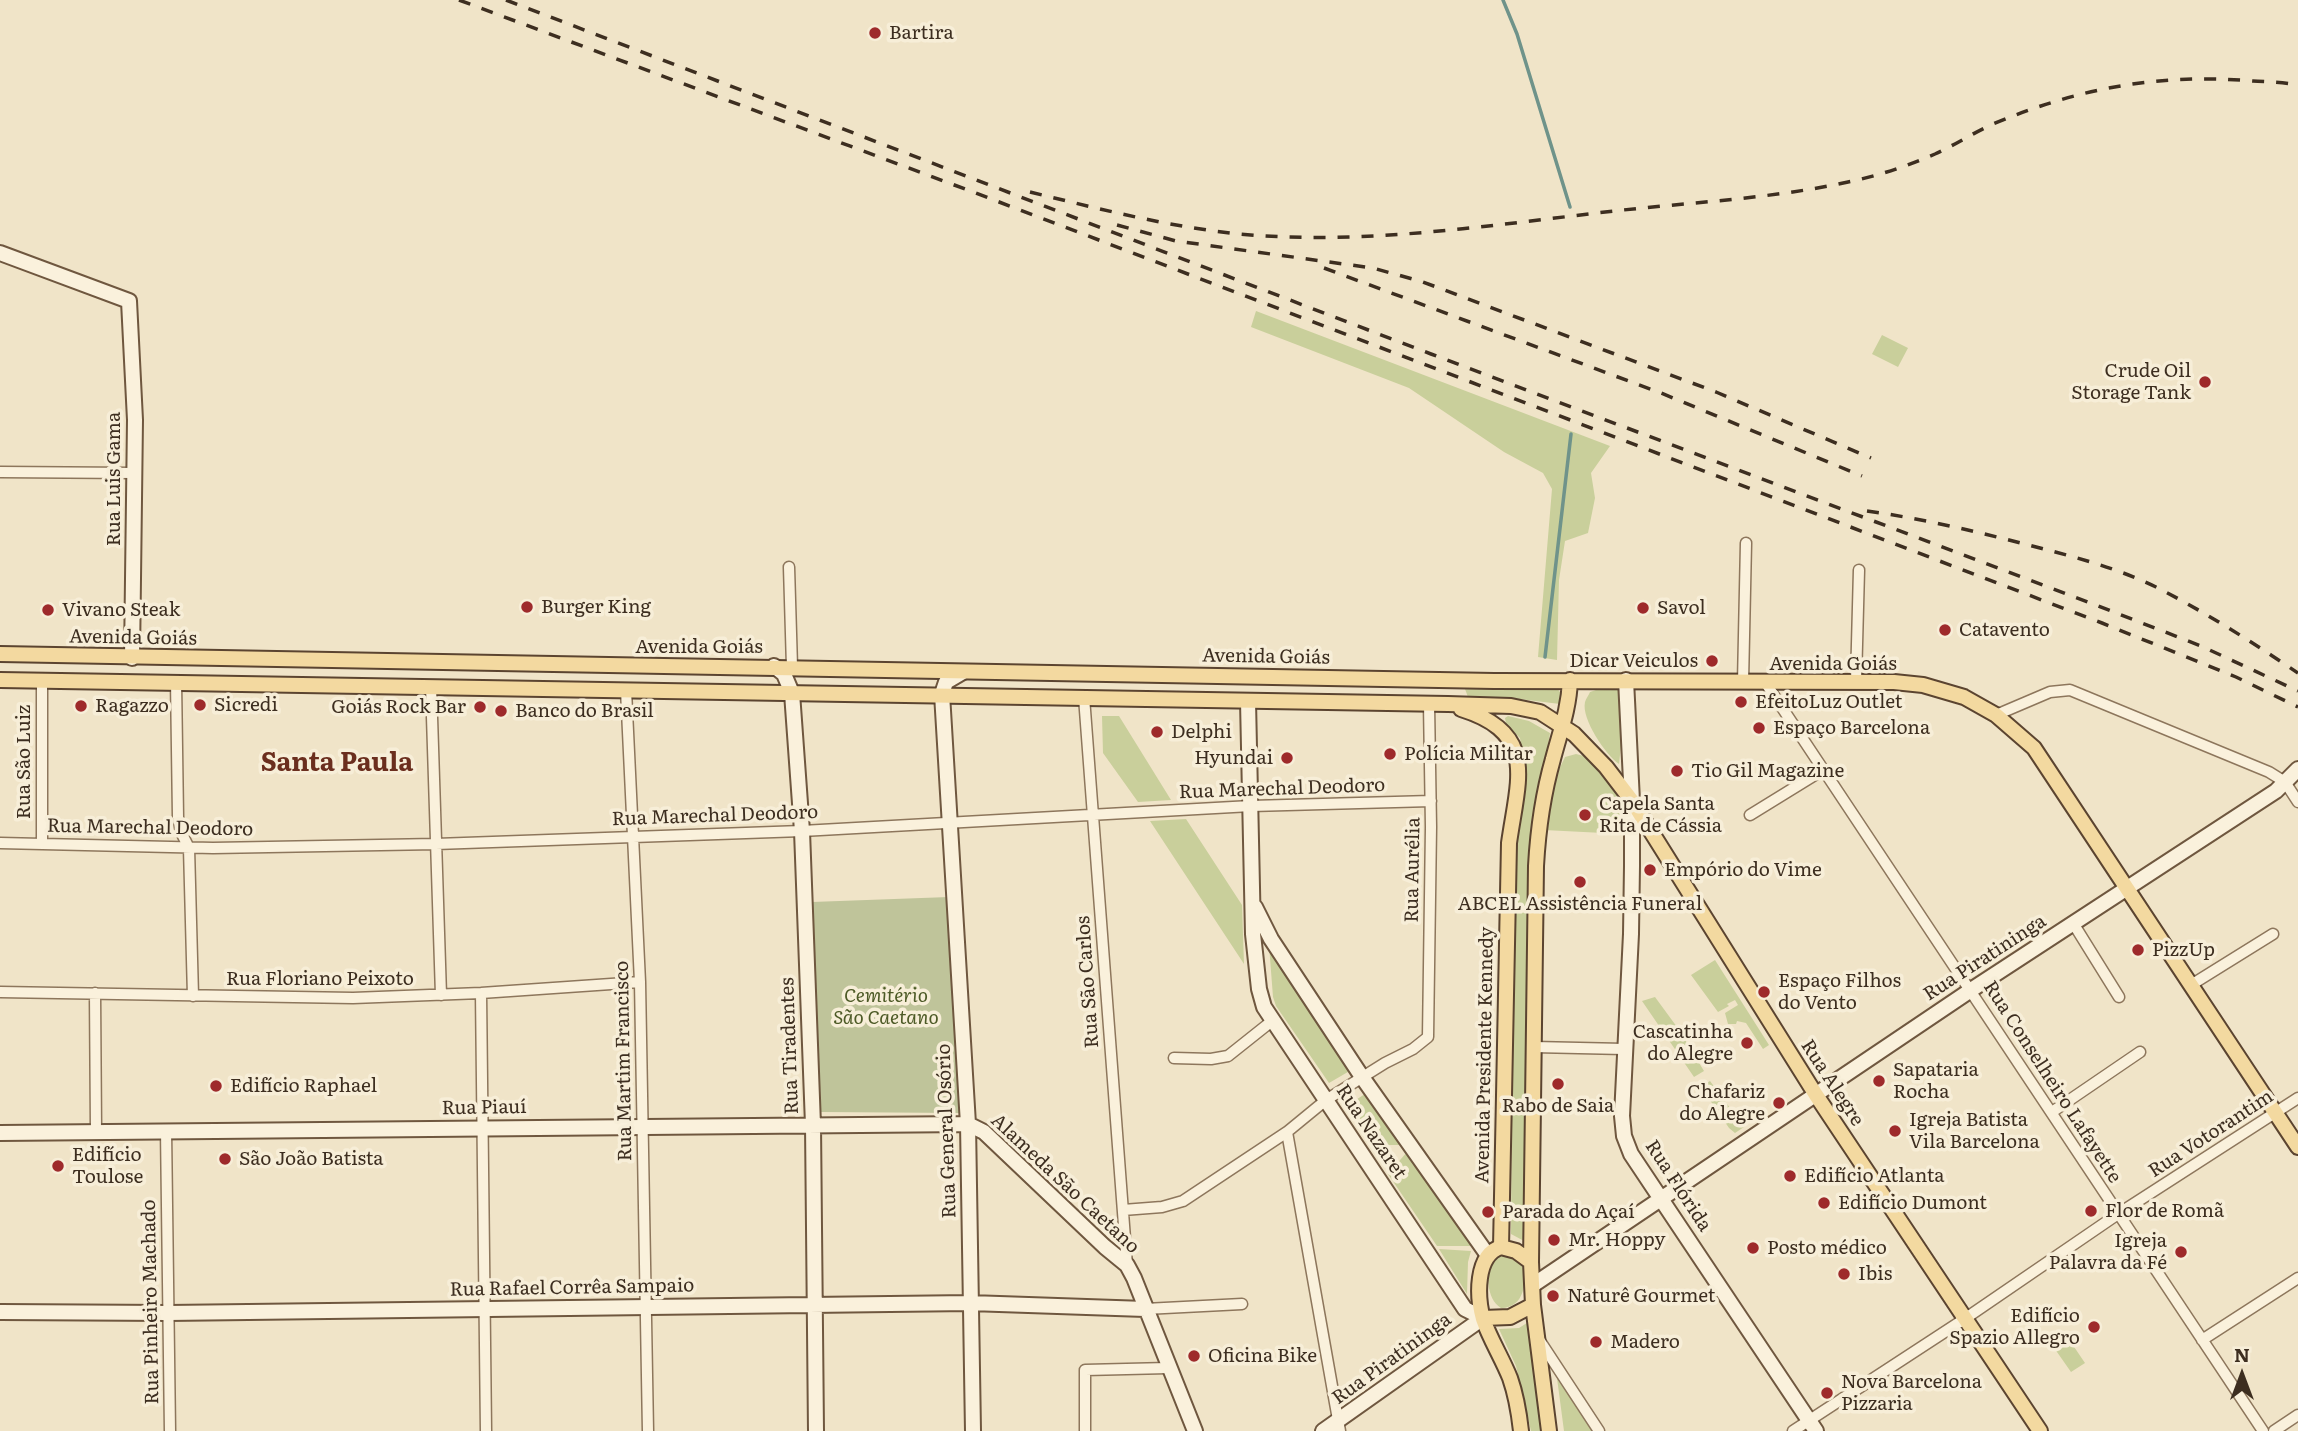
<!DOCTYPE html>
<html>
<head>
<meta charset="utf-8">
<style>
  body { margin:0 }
  #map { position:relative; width:2298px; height:1431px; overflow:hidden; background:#f0e4c8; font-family:Literata,serif }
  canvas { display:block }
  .north { position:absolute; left:2207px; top:1340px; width:70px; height:70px; -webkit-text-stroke:5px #f7eed8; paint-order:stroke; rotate:0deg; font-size:19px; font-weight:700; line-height:28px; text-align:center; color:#3d2e20 }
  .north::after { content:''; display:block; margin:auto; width:24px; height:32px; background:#3d2e20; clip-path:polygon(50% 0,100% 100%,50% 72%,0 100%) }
</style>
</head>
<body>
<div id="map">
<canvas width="2298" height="1431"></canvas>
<div class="north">N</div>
</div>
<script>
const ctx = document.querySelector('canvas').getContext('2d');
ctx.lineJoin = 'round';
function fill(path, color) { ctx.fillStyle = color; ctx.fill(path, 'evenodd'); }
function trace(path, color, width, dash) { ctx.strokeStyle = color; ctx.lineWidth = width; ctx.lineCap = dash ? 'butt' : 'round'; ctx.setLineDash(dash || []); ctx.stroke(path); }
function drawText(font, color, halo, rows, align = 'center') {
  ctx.font = font + ' Literata,serif'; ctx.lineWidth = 7; ctx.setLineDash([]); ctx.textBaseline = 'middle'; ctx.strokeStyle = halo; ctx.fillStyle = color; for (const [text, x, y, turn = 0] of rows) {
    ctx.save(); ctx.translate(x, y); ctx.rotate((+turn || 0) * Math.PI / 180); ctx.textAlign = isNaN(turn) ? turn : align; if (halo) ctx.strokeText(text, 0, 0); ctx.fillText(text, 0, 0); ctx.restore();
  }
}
const green = new Path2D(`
  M1256,311L1610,446L1591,473L1595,498L1588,533L1565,541L1559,580L1557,660L1538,657L1552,489L1543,473L1504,452L1409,388L1251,327Z
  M1882,335L1908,348L1898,367L1872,354Z
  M1495,687L1557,688L1562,695L1560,704L1511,698L1468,697L1465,689Z
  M1599,689L1622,690L1624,718L1619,764C1606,755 1581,719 1585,702C1586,698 1589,695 1590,692Z
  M1102,716H1119L1171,800L1138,802L1103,753Z
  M1508,716L1529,721L1550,733L1533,841L1526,1242L1511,1234L1513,905L1517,844L1526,775L1520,738L1506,724L1505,718Z
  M1576,754L1588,757L1601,770L1620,797L1624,810L1623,834L1544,830L1554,780L1565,757Z
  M1186,819L1242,905L1244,964L1150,821Z
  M1269,945L1353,1069L1329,1083L1276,1006L1273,997Z
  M1715,960L1769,1045L1763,1049L1746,1023L1737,1021L1736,1024H1728L1725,1013L1738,1005L1735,1000L1727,1004L1729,1006L1718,1012L1691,975Z
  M1655,997L1677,1027L1679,1037L1684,1038L1704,1071L1694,1077L1642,1001Z
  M1710,1081L1742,1124L1745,1123L1747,1125L1735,1133L1729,1128L1701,1087Z
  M1368,1092L1404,1145H1370L1345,1107Z
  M1407,1152L1472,1246H1437L1388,1174Z
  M1439,1249L1471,1251L1468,1262L1467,1294Z
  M1506,1253L1521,1262C1528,1280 1525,1308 1501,1308C1486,1299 1485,1271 1494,1257Z
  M1530,1321L1545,1431H1531L1516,1366L1499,1329L1519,1328Z
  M2064,1332L2085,1363L2071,1372L2050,1342Z
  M1557,1378L1593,1431H1564Z`);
const cemetery = new Path2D(`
  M949,897L960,1113L821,1112L812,902Z`);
const stream = new Path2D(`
  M1503,0L1517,34L1570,207
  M1545,657L1571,434`);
const street = new Path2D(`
  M0,472L134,473
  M789,567L792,667
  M42,681V843
  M176,681L178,817L181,832L189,848L193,996
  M1856,681L1859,570
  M1743,682L1746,543
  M1765,682L2263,1431
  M431,686L441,995
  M626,690L640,982L648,1431
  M1084,697L1127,1265
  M1996,715L2050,692L2070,690L2269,772L2285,782L2298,802
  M1750,815L1823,770
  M0,843L213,848L436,844L802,831L1251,806L1431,801
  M2073,923L2119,997
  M2191,985L2273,934
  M0,992L353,998L481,993L640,982
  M95,993L96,1131
  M481,993L486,1431
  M1534,1047L1624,1049
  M1174,1058L1211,1059L1228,1056L1272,1021
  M2052,1112L2140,1052
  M166,1130L170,1431
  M1287,1132L1340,1431
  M1123,1210L1162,1207L1183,1201L1287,1132L1326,1100L1385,1063L1413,1049L1428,1037L1431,827L1429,704
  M1145,1309L1242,1304
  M2202,1340L2298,1278
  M1540,1341L1599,1431
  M1085,1431V1370L1168,1368
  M1793,1431L1966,1318L2118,1214L2298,1098
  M2274,1431L2298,1415`);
const secondary = new Path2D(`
  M0,253L129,301L135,420L132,658
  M774,666L784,674L792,693L802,831L813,1125L816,1431
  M963,672L946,682L942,694L968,1124L973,1431
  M1626,680L1632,801V866L1631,934L1622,1116L1624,1136L1631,1154L1649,1181L1816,1431
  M1248,701L1253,934L1259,989L1264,1007L1465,1309L1483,1318
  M1255,907L1271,939L1362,1077L1487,1254
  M0,1133L968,1124L984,1132L1105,1247L1127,1265L1134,1278L1195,1431
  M1533,1285L1971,990L2276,791L2298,769
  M0,1312L168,1313L970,1303L1145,1309
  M1323,1431L1483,1318`);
const primary = new Path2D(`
  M0,654L1494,681L1894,682L1923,685L1964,697L1996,715L2034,748L2298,1147
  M0,680L1448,704L1511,706L1540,712L1574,734L1606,767L1632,801L1816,1095L2040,1431
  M1461,709C1538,733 1518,779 1509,843L1501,1247
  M1501,1247C1475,1255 1477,1297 1483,1319C1490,1339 1502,1358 1510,1378C1516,1395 1519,1413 1521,1431
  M1501,1247L1516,1251L1531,1262
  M1483,1318L1510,1317L1533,1305
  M1549,1431L1533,1305L1531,1262L1536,866C1538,830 1543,794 1553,759C1560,732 1569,709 1570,680`);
const rail = new Path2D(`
  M459,0L973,192L2102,623L2236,677L2298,707
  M506,0L1431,354L2088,602L2201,646L2298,691
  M1030,192C1100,209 1169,227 1240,234C1367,246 1497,224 1623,210C1697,202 1775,198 1848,182C1878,176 1907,166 1935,154C1955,145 1973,133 1993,124C2079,88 2159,73 2253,81C2268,82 2283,82 2298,85
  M1117,225L1176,241L1373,268L1423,282L1716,392L1871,458
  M1324,268L1661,393L1862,476
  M1867,511C1925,519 1983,533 2040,548C2079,558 2119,569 2156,587C2205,612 2252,642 2298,673`);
const markers = [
  [875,33,7,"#9e2a2b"],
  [2205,382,7,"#9e2a2b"],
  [527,607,7,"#9e2a2b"],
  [1643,608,7,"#9e2a2b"],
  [48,610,7,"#9e2a2b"],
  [1945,630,7,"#9e2a2b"],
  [1712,661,7,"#9e2a2b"],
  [1741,702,7,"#9e2a2b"],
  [200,705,7,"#9e2a2b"],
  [81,706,7,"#9e2a2b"],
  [480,707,7,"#9e2a2b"],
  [501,711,7,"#9e2a2b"],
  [1759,728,7,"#9e2a2b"],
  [1157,732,7,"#9e2a2b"],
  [1390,754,7,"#9e2a2b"],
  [1287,758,7,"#9e2a2b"],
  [1677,771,7,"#9e2a2b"],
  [1585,815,7,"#9e2a2b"],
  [1650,870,7,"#9e2a2b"],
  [1580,882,7,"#9e2a2b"],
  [2138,950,7,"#9e2a2b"],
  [1764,992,7,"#9e2a2b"],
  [1747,1043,7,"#9e2a2b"],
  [1879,1081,7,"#9e2a2b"],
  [1558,1084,7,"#9e2a2b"],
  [216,1086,7,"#9e2a2b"],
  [1779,1103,7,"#9e2a2b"],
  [1895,1131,7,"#9e2a2b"],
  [225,1159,7,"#9e2a2b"],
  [58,1166,7,"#9e2a2b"],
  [1790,1176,7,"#9e2a2b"],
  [1824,1203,7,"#9e2a2b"],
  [2091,1211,7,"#9e2a2b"],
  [1488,1212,7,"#9e2a2b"],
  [1554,1240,7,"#9e2a2b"],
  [1753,1248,7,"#9e2a2b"],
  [2181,1252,7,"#9e2a2b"],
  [1844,1274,7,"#9e2a2b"],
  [1553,1296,7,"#9e2a2b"],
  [2094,1327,7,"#9e2a2b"],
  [1596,1342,7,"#9e2a2b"],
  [1194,1356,7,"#9e2a2b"],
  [1827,1393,7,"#9e2a2b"]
];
const poiNames = [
  ["Bartira",889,33],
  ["Crude Oil",2191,371,"right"],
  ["Storage Tank",2191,393,"right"],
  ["Burger King",541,607],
  ["Savol",1657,608],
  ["Vivano Steak",62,610],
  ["Catavento",1959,630],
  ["Dicar Veiculos",1698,661,"right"],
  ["EfeitoLuz Outlet",1755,702],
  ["Sicredi",214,705],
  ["Ragazzo",95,706],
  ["Goiás Rock Bar",466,707,"right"],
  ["Banco do Brasil",515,711],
  ["Espaço Barcelona",1773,728],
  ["Delphi",1171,732],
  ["Polícia Militar",1404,754],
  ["Hyundai",1273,758,"right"],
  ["Tio Gil Magazine",1691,771],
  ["Capela Santa",1599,804],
  ["Rita de Cássia",1599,826],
  ["Empório do Vime",1664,870],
  ["ABCEL Assistência Funeral",1580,904,"center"],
  ["PizzUp",2152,950],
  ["Espaço Filhos",1778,981],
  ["do Vento",1778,1003],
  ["Cascatinha",1733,1032,"right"],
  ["do Alegre",1733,1054,"right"],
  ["Sapataria",1893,1070],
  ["Rocha",1893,1092],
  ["Edifício Raphael",230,1086],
  ["Chafariz",1765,1092,"right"],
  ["do Alegre",1765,1114,"right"],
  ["Rabo de Saia",1558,1106,"center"],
  ["Igreja Batista",1909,1120],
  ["Vila Barcelona",1909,1142],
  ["Edifício",72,1155],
  ["Toulose",72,1177],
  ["São João Batista",239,1159],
  ["Edifício Atlanta",1804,1176],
  ["Edifício Dumont",1838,1203],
  ["Flor de Romã",2105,1211],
  ["Parada do Açaí",1502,1212],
  ["Mr. Hoppy",1568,1240],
  ["Igreja",2167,1241,"right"],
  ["Palavra da Fé",2167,1263,"right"],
  ["Posto médico",1767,1248],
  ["Ibis",1858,1274],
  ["Naturê Gourmet",1567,1296],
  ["Edifício",2080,1316,"right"],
  ["Spazio Allegro",2080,1338,"right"],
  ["Madero",1610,1342],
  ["Oficina Bike",1208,1356],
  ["Nova Barcelona",1841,1382],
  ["Pizzaria",1841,1404]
];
const streetNames = [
  ["Rua Luis Gama",114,479,-90],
  ["Avenida Goiás",133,638,1],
  ["Avenida Goiás",699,647],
  ["Avenida Goiás",1266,657,1],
  ["Avenida Goiás",1833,664],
  ["Rua São Luiz",24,762,-90],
  ["Rua Marechal Deodoro",1282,789,-2],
  ["Rua Marechal Deodoro",715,816,-2],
  ["Rua Marechal Deodoro",150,828,1],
  ["Rua Aurélia",1413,870,-89],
  ["Rua Piratininga",1985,958,-33],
  ["Rua Floriano Peixoto",320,979],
  ["Rua São Carlos",1088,982,-94],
  ["Rua Tiradentes",790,1046,-92],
  ["Avenida Presidente Kennedy",1485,1055,-89],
  ["Rua Martim Francisco",624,1061,-91],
  ["Rua Conselheiro Lafayette",2052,1082,57],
  ["Rua Alegre",1832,1083,57],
  ["Rua Piauí",484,1108,-1],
  ["Rua General Osório",947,1131,-92],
  ["Rua Nazaret",1371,1132,56],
  ["Rua Votorantim",2211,1134,-33],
  ["Alameda São Caetano",1065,1184,43],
  ["Rua Flórida",1678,1186,57],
  ["Rua Rafael Corrêa Sampaio",572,1288,-1],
  ["Rua Pinheiro Machado",151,1302,-91],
  ["Rua Piratininga",1392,1359,-36]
];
const parkNames = [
  ["Cemitério",886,996],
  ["São Caetano",886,1018]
];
const districtNames = [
  ["Santa Paula",337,763]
];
fill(green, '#c9cf9b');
fill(cemetery, '#bfc49a');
trace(stream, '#6f938a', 3.5);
trace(street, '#8d765c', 13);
trace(secondary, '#6f573f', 18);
trace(primary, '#5b4430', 18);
trace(street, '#faf1dc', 10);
trace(secondary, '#faf1dc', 14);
trace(primary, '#f3d9a0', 14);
trace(rail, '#3d2e20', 3.5, [12, 12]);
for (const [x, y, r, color] of markers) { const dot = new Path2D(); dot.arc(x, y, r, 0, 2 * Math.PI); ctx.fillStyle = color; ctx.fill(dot); trace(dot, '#f7eed8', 2.5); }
drawText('19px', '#3d2e20', '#f7eed8', poiNames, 'left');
drawText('19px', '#3d2e20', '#f7eed8', streetNames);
drawText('italic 19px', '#4d5a26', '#f7eed8', parkNames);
drawText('bold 26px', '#6b2e1e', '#f7eed8', districtNames);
</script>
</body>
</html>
